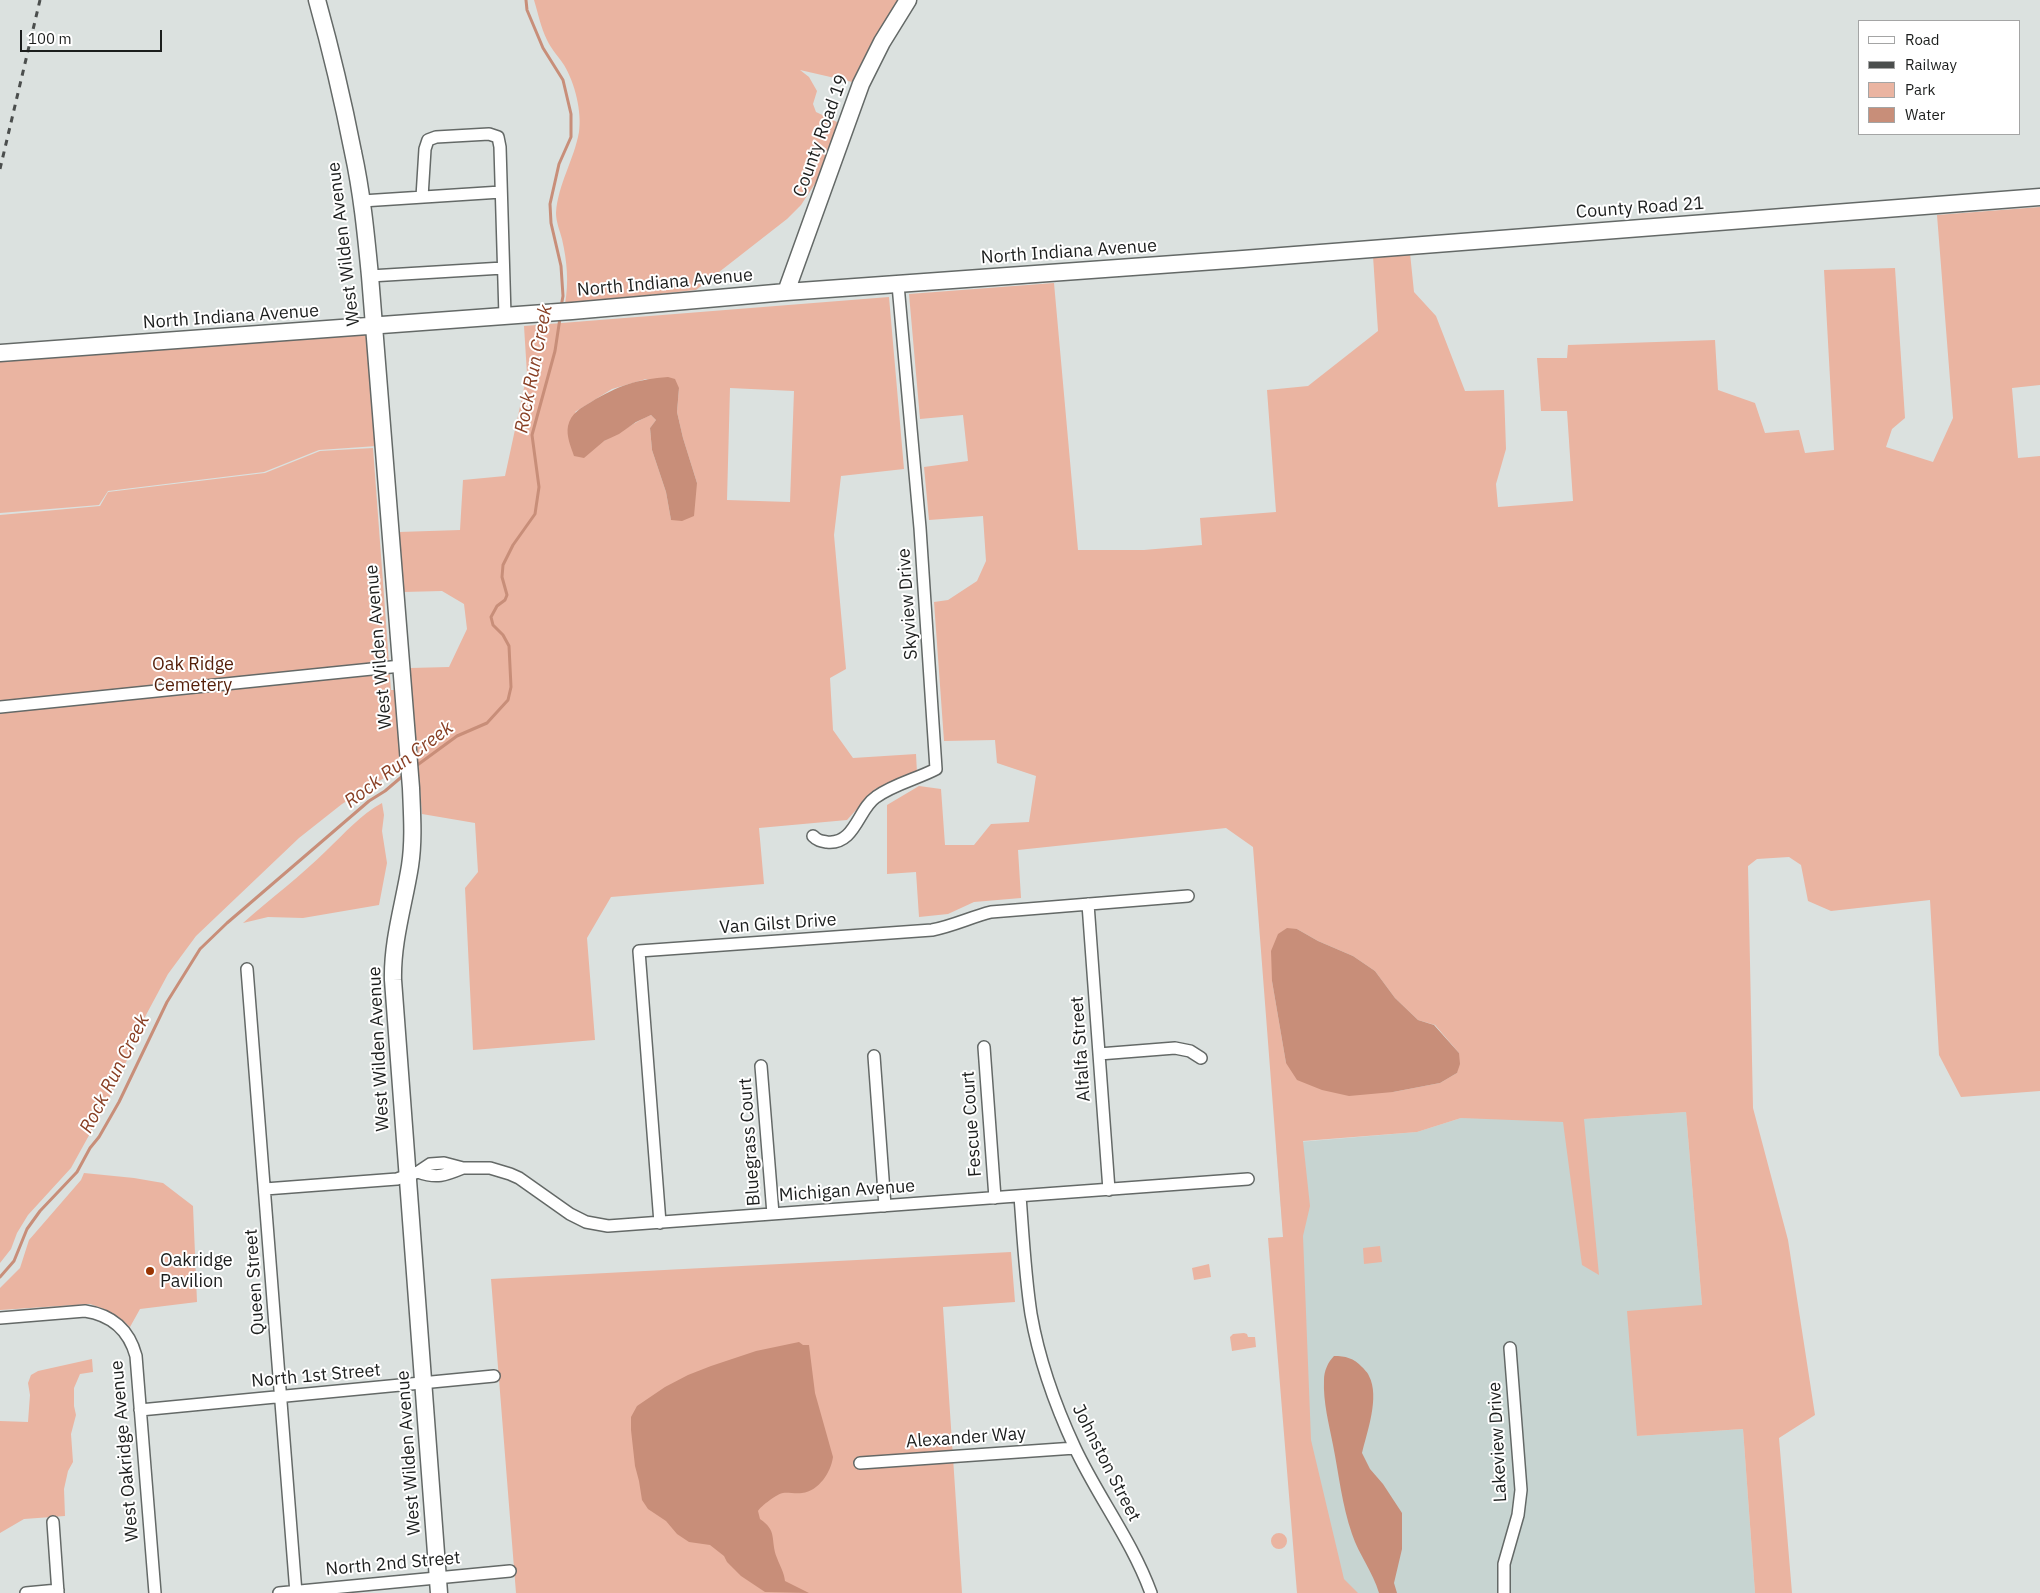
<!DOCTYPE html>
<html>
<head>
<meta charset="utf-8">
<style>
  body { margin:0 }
  #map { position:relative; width:2040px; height:1593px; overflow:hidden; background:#dbe1df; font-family:"IBM Plex Sans",sans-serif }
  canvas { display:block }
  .legend { position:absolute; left:1858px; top:20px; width:162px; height:115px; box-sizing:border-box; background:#fff; border:1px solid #a4a5a5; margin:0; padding:6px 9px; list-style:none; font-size:15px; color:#1c1e1d }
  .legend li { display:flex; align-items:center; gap:10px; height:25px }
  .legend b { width:25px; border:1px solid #a4a5a5 }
  .scale { position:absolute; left:20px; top:30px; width:142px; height:22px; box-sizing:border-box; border:2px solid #1c1e1d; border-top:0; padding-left:6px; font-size:15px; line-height:18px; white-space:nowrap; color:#1c1e1d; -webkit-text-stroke:4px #fff; paint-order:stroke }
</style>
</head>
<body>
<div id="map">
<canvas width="2040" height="1593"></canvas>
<ul class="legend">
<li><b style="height:6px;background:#fff"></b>Road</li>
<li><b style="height:6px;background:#4b4e4d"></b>Railway</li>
<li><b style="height:14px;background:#eab4a1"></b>Park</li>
<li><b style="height:14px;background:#c88e79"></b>Water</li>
</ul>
<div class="scale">100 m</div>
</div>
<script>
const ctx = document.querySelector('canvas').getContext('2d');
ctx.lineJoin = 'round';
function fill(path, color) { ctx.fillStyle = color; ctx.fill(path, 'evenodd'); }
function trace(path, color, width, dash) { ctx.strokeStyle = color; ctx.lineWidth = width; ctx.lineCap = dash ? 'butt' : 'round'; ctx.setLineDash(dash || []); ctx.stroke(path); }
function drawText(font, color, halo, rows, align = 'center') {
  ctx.font = font + ' "IBM Plex Sans",sans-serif'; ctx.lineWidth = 4; ctx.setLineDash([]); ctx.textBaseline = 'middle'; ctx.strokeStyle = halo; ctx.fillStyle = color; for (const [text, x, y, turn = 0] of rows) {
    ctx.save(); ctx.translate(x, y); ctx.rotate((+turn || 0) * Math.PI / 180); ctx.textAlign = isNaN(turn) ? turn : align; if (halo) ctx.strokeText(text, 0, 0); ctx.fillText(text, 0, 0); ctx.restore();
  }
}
const built = new Path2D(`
  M1686,1112L1702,1305L1637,1436L1743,1429L1755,1593H1311L1276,1144L1417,1132L1461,1118L1584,1119Z`);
const green = new Path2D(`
  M534,0H908L861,84L800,70L809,77L817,91L813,104L816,112L837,122L838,127L820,176L801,205L787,219L696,290L565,304C569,282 567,261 562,239C560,231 556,222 556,213C558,184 574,160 579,132C582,112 575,83 564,65C559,57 551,49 547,40C541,28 538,13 534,0Z
  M2040,207V385L2012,388L2018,458L2040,456V1091L1961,1097L1939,1055L1930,900L1831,911L1808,901L1801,865L1789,857L1757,859L1748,866L1753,1108L1788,1240L1815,1415L1779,1438L1792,1593H1755L1743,1429L1637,1436L1627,1311L1702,1305L1686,1112L1584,1119L1599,1275L1582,1265L1563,1122L1461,1118L1417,1132L1303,1141L1310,1206L1303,1236L1311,1440L1344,1579L1358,1593H1297L1268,1238L1283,1237L1253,847L1226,828L1018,850L1021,898L974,902L948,914L919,917L916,872L887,874V805L919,786L941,789L945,845H974L991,824L1029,822L1036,776L997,763L995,740L944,741L934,602L948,600L977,581L986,561L983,516L929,520L924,467L968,461L963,415L920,419L909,294L1054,283L1078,550H1144L1202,545L1200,518L1276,512L1267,390L1308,386L1378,331L1373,256L1410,253L1414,292L1436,316L1465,391L1504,390L1506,449L1496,484L1498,507L1573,501L1567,411H1541L1537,358H1567L1568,345L1715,340L1718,390L1755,403L1765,433L1799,430L1805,453L1834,450L1824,270L1895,268L1905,418L1892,429L1886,447L1933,462L1953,418L1937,215ZM1297,929L1318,941L1353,956L1375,971L1395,998L1418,1020L1435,1025L1459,1053L1457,1073L1440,1083L1393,1092L1286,1063L1272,981Z
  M889,297L904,469L841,476L834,535L846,669L830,678L833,730L853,758L916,754L917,773L875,789L847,820L759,828L764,884L611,897L587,938L595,1040L473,1050L465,888L478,872L475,823L422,814L410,668L449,667L467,629L464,604L442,591L403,592L399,532L460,530L463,480L505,476L527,374L524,326ZM646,379L679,388L677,412L683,438L697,483L671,520L666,492L652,450L650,428L656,420L651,415C634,422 620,433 604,441L575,412L612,389ZM730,388L794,391L790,502L727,500Z
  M358,331L362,332L368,337L377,446L319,450L264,472L108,491L99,505L0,513V362Z
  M373,448L391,690H397L401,759H396L397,770L342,804L299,838L196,936L168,974L131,1043L128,1058L109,1099L71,1168L28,1215L17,1233L11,1249L0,1263V515L100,506L108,492L265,473L320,451Z
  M382,803L384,815L382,831L387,863L379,905L303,918L268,917L243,923C271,898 301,876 327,850C345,833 360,815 382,803Z
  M84,1173L134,1178L163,1183L193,1206L197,1302L140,1309L130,1327C118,1315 106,1309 90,1304L0,1310V1288L20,1268L29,1240L81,1180Z
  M1380,1246L1382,1262L1364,1264L1363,1248Z
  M1011,1252L1015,1302L943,1307L962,1593H516L491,1279Z
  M1209,1264L1211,1277L1194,1280L1192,1268Z
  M1244,1333L1247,1334L1248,1337H1255L1256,1347L1232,1351L1230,1337L1233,1334Z
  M92,1359L93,1372L80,1374L74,1388V1406L76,1415L71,1434L73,1462L68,1471L64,1489L65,1516L24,1519L0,1533V1421L28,1422L30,1395L28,1383L31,1375L38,1371Z
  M1271 1541a8 8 0 1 1 16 0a8 8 0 1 1-16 0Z`);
const water = new Path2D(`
  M668,377L675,379L679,388L677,412L683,438L697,483L694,516L682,521L671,520L666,492L652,450L650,428L656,420L651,415L636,422L619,434L604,441L584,458L574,456C571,447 566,436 568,426C571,413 581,408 591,402C617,386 638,379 668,377Z
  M1287,928L1297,929L1318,941L1353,956L1375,971L1395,998L1418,1020L1434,1025L1459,1053L1460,1064L1457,1073L1440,1083L1393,1092L1349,1096L1322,1090L1297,1080L1286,1063L1272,981L1271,951L1278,934Z
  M799,1342L803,1345H809L815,1393L833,1457C831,1472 819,1491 802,1493C796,1494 787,1492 783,1493C777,1494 761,1506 758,1511L760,1519C778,1531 770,1540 777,1558C780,1566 784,1572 785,1581L809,1593L765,1592L741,1576L727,1562L724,1556L710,1545L689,1542L677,1534L666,1521L648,1509L642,1500L639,1481L635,1466L631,1430V1417L637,1406L665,1387L688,1375L711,1366L756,1351Z
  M1334,1356C1345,1356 1354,1358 1362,1367C1364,1369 1368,1373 1369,1376C1380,1397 1367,1432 1362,1453L1370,1469L1383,1484L1402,1513V1549L1394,1583L1397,1593H1379C1373,1572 1359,1555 1352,1534C1342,1505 1339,1475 1333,1445C1329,1424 1323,1402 1324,1380C1324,1371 1328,1362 1334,1356Z`);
const stream = new Path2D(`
  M526,0L527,10L543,48L563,80L571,114V137L559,164L550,204L551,223L561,266L563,296L561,307
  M416,766L457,736L487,723L508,700L511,687L509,646L503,635L493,625L491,617L497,606L505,600L507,595L502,577L503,565L513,545L535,514L539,487L532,435L555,351L560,318
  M0,1277L14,1261L27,1229L40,1211L77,1172L90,1148L99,1137L119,1102L167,1002L200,949L227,923L369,801L385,791L405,774`);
const street = new Path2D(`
  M422,197L425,149L428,140L436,137L489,134L498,137L500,147L505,316
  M362,201L501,192
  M370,276L503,268
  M0,707L401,666
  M813,836C818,841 821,841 827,842C855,845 858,809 876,797C894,784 917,779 936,769L920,528L898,285
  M1088,904L1109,1190
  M247,969L296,1593
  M984,1047L995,1198
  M1099,1054L1175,1048L1190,1051L1201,1058
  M874,1056L885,1206
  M761,1066L773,1214
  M418,1172C437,1179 446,1175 463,1168
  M265,1189L397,1179L418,1172L430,1164L444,1163L463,1168H490L510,1174L519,1178L570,1214L586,1222L608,1226L1248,1179
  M1020,1196C1023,1235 1025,1275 1031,1314C1039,1360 1055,1405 1075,1448C1098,1497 1132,1541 1151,1593
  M660,1223L639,951L932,930C953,926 971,917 991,912L1188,896
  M0,1318L85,1311C112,1315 129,1330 136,1356L155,1593
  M140,1410L494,1376
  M860,1463L1075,1448
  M53,1522L58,1593
  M26,1593L58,1590
  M279,1593L510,1571
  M1504,1593V1564L1518,1515L1521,1490L1510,1348`);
const secondary = new Path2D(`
  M317,0C331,50 343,101 353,152C362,193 366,235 370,276L411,788C412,814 414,840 410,866C404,904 392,941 393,980L439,1593
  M786,292L861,84L882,42L908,0
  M0,353L572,311L786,292L1243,259L2040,197`);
const rail = new Path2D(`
  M0,169L40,0`);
const markers = [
  [150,1271,5,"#993403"]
];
const streetNames = [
  ["County Road 19",821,136,-70],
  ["County Road 21",1640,208,-4],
  ["West Wilden Avenue",344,244,-97],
  ["North Indiana Avenue",1069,252,-4],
  ["North Indiana Avenue",665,283,-5],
  ["North Indiana Avenue",231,317,-4],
  ["Skyview Drive",908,604,-94],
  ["West Wilden Avenue",379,647,-95],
  ["Van Gilst Drive",778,924,-4],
  ["West Wilden Avenue",379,1049,-93],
  ["Alfalfa Street",1081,1049,-94],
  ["Fescue Court",972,1124,-94],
  ["Bluegrass Court",750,1142,-94],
  ["Michigan Avenue",847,1191,-4],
  ["Queen Street",255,1282,-94],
  ["North 1st Street",316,1376,-5],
  ["Alexander Way",966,1438,-4],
  ["Lakeview Drive",1498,1442,-93],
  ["West Oakridge Avenue",125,1451,-95],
  ["West Wilden Avenue",409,1453,-94],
  ["Johnston Street",1106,1463,63],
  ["North 2nd Street",393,1564,-5]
];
const parkNames = [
  ["Oak Ridge",193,665],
  ["Cemetery",193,686]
];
const poiNames = [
  ["Oakridge",160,1261],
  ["Pavilion",160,1282]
];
const waterNames = [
  ["Rock Run Creek",534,369,-79],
  ["Rock Run Creek",399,765,-37],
  ["Rock Run Creek",115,1074,-63]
];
fill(built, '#c7d4d1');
fill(green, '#eab4a1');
fill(water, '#c88e79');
trace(stream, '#c88e79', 3);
trace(street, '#646967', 14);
trace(secondary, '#646967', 19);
trace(street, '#fff', 11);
trace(secondary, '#fff', 16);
trace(rail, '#4b4e4d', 3, [6, 6]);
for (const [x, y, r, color] of markers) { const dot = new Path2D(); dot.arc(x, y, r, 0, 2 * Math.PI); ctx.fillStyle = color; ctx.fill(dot); trace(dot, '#fff', 2); }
drawText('18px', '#1c1e1d', '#fff', streetNames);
drawText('18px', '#541e09', '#fff', parkNames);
drawText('18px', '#1c1e1d', '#fff', poiNames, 'left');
drawText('italic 19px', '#883f24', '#fff', waterNames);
</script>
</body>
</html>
